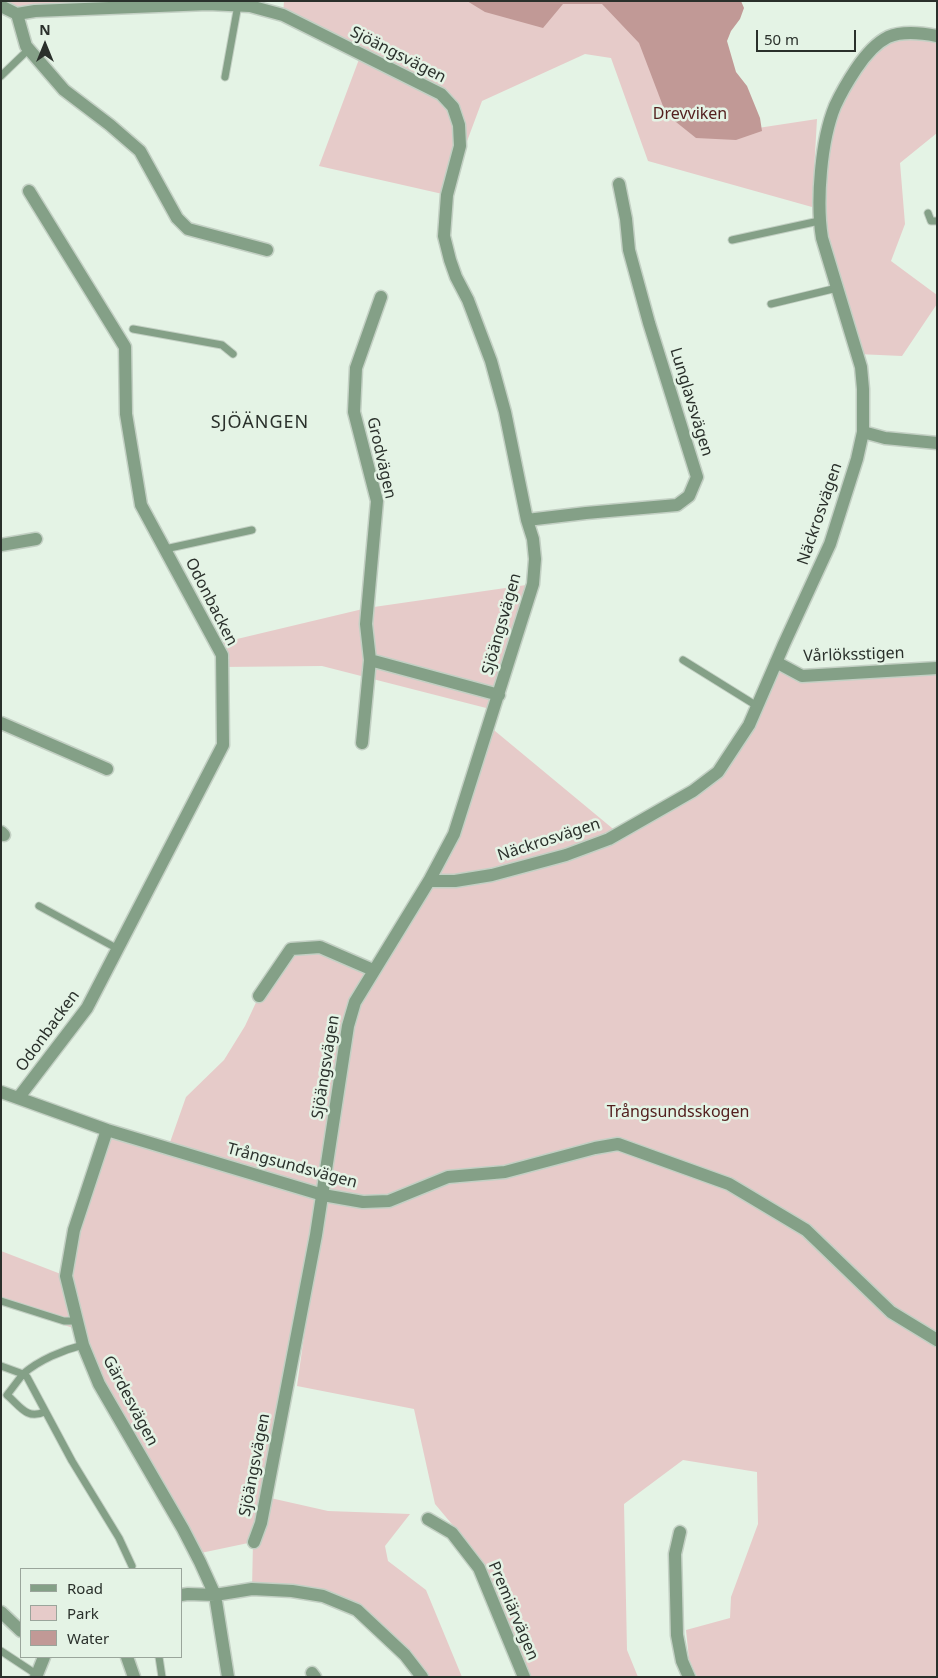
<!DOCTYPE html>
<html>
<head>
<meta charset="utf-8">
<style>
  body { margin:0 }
  #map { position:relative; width:938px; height:1678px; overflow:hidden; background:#e4f3e5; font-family:"Noto Sans",sans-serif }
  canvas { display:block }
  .frame { position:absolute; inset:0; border:2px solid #2a302b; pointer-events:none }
  .legend { position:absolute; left:20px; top:1568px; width:162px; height:90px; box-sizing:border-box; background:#e4f3e5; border:1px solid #9aa59b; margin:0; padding:6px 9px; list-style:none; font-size:15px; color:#2a302b }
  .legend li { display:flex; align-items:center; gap:10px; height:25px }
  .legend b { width:25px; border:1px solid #9aa59b }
  .north { position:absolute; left:20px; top:20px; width:50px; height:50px; -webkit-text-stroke:4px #e4f3e5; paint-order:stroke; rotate:0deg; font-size:14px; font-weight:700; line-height:20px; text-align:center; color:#2a302b }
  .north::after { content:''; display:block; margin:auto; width:18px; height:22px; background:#2a302b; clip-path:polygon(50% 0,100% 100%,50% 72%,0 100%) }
  .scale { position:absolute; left:756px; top:30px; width:100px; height:22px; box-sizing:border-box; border:2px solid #2a302b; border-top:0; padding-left:6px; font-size:15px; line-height:18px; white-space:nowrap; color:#2a302b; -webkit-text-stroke:4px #e4f3e5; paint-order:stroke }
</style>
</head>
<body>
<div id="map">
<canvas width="938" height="1678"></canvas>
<div class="frame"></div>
<ul class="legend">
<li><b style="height:6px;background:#84a087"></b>Road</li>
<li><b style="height:14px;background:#e6cbc9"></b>Park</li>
<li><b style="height:14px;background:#c19996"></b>Water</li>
</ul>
<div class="north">N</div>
<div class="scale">50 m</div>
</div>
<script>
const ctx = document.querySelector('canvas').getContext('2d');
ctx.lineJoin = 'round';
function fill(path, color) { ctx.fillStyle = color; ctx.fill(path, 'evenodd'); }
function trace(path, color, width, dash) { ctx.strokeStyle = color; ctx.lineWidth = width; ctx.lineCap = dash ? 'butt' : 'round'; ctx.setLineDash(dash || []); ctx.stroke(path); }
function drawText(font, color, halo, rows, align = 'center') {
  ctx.font = font + ' "Noto Sans",sans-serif'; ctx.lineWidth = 5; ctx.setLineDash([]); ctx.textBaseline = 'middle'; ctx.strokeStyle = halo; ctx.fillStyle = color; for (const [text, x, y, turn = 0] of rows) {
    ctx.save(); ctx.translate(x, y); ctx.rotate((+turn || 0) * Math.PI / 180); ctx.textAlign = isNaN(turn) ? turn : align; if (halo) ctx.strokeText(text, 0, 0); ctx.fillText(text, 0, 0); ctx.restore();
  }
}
const green = new Path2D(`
  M1,1H247L17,14Z
  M284,1H695L758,128L817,119L812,207L648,161L611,58L585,54L482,101L447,195L319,166L361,54L283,15Z
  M937,36V133L900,163L905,224L891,261L937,295V304L902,356L857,354L822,238L821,174L846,84L888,37Z
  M533,584L494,710L322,666L222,667L216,644L367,608Z
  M776,662L802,676L937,668V1677H697L689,1659L686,1630L730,1618L731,1597L758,1524L757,1472L683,1460L624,1504L627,1650L638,1677H530L495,1590L476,1553L435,1504L414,1409L297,1386L323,1200L266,1497L328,1511L410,1514L385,1546L388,1561L426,1590L462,1677H422L357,1610L323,1596L252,1589L253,1542L196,1554L99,1384L79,1330L1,1304V1251L66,1276L107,1130L168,1148L186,1097L224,1060L245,1026L259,996L291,949L320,947L373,969L429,881L489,726L618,833L718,772Z`);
const water = new Path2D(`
  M467,1H741L744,8L740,19L731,31L727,41L736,72L747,86L760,118L762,131L736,140L696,138L666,114L639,43L602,4H563L543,28L485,12Z`);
const lane = new Path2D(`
  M1,76L29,49
  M225,77L238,5
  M928,213L931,221H937
  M732,240L819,221
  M771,304L837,288
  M133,329L222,345L233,354
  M165,549L252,530
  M683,660L757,706
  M39,906L118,949
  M1,1301L64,1321H77
  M83,1345C63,1350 39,1360 23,1374L27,1377L72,1461L119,1538L132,1566
  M1,1366L23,1374L7,1395C20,1406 27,1420 44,1412
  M1,1651L36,1674
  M159,1657L162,1677`);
const street = new Path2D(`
  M1,6L17,14L35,11L208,4L250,6L283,15L441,94L453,107L459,125L460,146L447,195L444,236L450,260L456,277L468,300L491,361L505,412L527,520L533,539L535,559L533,584L454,834L429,881L355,1002L348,1026L316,1235L261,1523L254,1542
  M17,14L26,46L64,90L110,125L140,151L177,218L188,229L267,250
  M863,432L885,438L937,443
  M527,520L586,513L677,505L689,496L697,477L649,323L629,250L626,219L619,184
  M1,545L36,539
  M370,660L499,695
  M776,662L802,676L937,668
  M1,723L107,769
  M362,743L370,660L366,624L377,501L354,412L356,368L381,297
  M1,832L4,835
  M429,881H455L492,875L566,855L609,839L693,791L718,772L749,725L784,644L830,544L857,459L863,432V389L861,367L822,238C816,201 821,140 835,106C841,93 848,81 856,69C864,57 874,44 888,37C902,31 922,33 937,36
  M259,996L291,949L320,947L373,970
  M1,1092L107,1130L323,1195L363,1202L389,1201L448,1177L505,1172L595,1148L618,1144L729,1184L806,1230L891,1312L937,1340
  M19,1097L87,1008L223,745L222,655L141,505L126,414L125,347L29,191
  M107,1130L74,1230L66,1276L83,1345L99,1384L183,1529L200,1562L215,1595L228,1677
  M428,1519L452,1533L479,1568L524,1677
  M680,1532L675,1554L677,1635L682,1661L689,1677
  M181,1595L188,1594L215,1595L252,1589L292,1591L323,1596L357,1610L405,1655L422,1677
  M1,1612L21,1631
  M127,1657L134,1677
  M312,1673L315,1677
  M36,1677L44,1657`);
const streetNames = [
  ["Sjöängsvägen",398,55,27],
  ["Lunglavsvägen",691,402,73],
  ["Grodvägen",381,458,77],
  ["Näckrosvägen",820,514,-71],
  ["Odonbacken",211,602,63],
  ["Sjöängsvägen",502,624,-74],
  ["Vårlöksstigen",854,655,-2],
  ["Näckrosvägen",549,840,-18],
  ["Odonbacken",48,1031,-54],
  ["Sjöängsvägen",326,1067,-81],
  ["Trångsundsvägen",292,1166,15],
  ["Gärdesvägen",130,1401,62],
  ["Sjöängsvägen",255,1465,-79],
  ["Premiärvägen",513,1611,67]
];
const parkNames = [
  ["Drevviken",690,114],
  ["Trångsundsskogen",678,1112]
];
const neighbourhoodNames = [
  ["SJÖÄNGEN",260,423]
];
fill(green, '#e6cbc9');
fill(water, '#c19996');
trace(lane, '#c3d0c4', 9);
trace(street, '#c3d0c4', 15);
trace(lane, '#84a087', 7);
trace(street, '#84a087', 12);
drawText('16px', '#2a302b', '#e4f3e5', streetNames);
drawText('16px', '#54201f', '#e4f3e5', parkNames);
ctx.letterSpacing = '1px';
drawText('18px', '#2a302b', '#e4f3e5', neighbourhoodNames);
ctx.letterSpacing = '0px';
</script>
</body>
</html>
